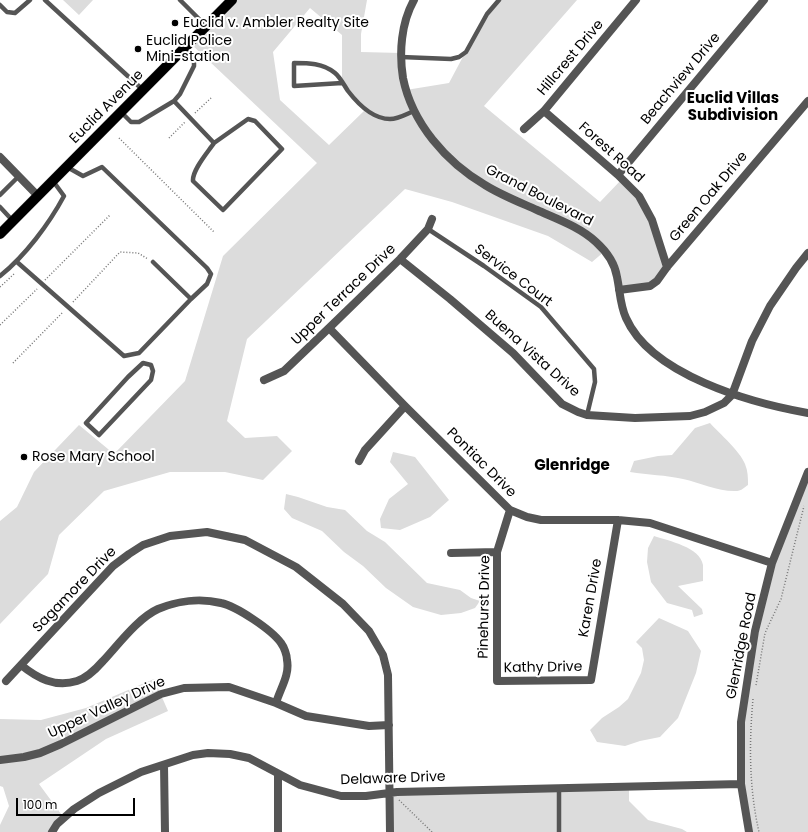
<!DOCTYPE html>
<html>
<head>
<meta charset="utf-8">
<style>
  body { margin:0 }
  #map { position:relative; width:808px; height:832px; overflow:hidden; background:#fff; font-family:Poppins,sans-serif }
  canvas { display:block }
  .scale { position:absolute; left:16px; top:798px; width:119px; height:18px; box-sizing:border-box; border:2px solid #000; border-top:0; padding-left:5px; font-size:12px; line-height:14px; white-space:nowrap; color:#000; -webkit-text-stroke:3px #fff; paint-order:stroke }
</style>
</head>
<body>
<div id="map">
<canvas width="808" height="832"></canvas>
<div class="scale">100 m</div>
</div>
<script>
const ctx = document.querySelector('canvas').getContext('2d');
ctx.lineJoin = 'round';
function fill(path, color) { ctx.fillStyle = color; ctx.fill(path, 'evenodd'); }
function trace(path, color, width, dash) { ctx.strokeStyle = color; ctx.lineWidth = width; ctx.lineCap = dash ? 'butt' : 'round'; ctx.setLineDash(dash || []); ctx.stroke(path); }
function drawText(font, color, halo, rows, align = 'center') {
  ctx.font = font + ' Poppins,sans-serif'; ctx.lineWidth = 4; ctx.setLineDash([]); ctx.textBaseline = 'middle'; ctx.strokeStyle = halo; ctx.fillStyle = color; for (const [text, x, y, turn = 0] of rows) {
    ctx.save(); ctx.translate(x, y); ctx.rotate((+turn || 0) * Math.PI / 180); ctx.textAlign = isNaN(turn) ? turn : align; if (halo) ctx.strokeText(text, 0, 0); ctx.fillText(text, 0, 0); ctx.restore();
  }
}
const green = new Path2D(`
  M63,0H93L79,15Z
  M232,0H367L361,34V52L401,53L406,90L449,83L474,36L499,0H577L484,106L600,202L622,179L639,196L667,267L657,281L619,290L605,251L592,262L548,236L452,202L405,189L247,339L227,421L245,438L277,436L292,451L263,480L225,472H170L104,491L59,535L48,574L0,624V521L17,507L34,472L79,425L114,454L185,381L223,256L317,163L190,43ZM310,8L342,35V83L365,110L329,145L280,100L273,52Z
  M710,423C720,434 740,451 745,464C748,471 748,478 748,485C745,487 741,491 737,491C719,492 701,483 683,479C666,475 648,475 630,472L634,461L658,456L672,455L695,428Z
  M393,452L415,457L449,500L430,517L400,530L381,528L380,519L389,499L408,484L390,462Z
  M808,472V832H749L741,784V722L772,563Z
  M286,494L298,497L327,507L345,510L367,531L385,542L427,583L460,590L471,598L480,601L475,608L461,613L441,615L413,607L386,588L363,566L344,552L322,531L292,518L284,509Z
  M654,536C669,541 700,547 703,565C703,570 703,576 703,581L678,586L702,609L703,614L694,617L692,610L667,603L651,582L647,562L648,548Z
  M659,618L688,631L701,651L696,673L678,718L660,737L640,741L625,746L597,742L590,730L602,718L619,707L628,699L641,673L644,660L642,648L636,642Z
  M154,679L168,711L106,739L39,784L64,818L52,832H0V825L9,806L3,787L0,786V719L41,720L86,708Z
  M629,786V801L648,820L682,829L687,832H390V792Z`);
const path = new Path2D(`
  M195,113L211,98
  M119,138L215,233
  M169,138L186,121
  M45,280L110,215
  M0,287L14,274
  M73,302L120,252L138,253L148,259
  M0,325L37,289
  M13,363L63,312
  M756,685L765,633L781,599L804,506
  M753,699C749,743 749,788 759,832
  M399,800L432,832`);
const lane = new Path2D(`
  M45,0L143,90
  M180,0L207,27
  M0,5L7,12L15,13L30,0
  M401,57L451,59L459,57L466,52L487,14L499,0
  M342,83L294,86V63C308,63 323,63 335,73C340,77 344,85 348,91C358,104 372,119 390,119C399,119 406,114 414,111
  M174,101L214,143C208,152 192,170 193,181L223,210L282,149L255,121L248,119L214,143
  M121,112L131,122H139L174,101L180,94L194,66V60L186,47
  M67,167L83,176L102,167L207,268L211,274L207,284L191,299
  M0,195L19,176
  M0,207L13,221
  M428,229L484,266L541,307L594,369L595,382L587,415
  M17,262L124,356L139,353L191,299L153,262
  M0,276C25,256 49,224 64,196L53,181
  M143,363L151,365L153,371L151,380L99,435L86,423L128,377Z
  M559,832V788`);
const street = new Path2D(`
  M414,0C401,23 399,53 403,78C412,123 446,162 485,185C501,195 519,202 537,210C557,219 580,227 596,242C606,251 615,264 617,277C620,291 620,305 626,318C651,375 751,403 808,413
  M544,111L618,175L639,196L652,220L667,267
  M524,129L544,111L636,0
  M0,157L38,196
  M618,175L764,0
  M400,259L450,299L513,353L562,404L578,412L587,415L635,418L690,416L705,412L724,403L732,395L752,341L770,306L796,268L808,253
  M619,290L650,286L657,281L667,267L808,101
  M329,328L405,406L510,510L527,517L541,520H618L650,523L772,563
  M264,380L284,371L329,328L400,259L428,229L432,219
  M359,461L365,450L405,406
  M510,510L497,552V681L591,680L618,520
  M451,553L497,552
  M21,665C37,678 55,688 77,681C87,678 96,669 103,661C118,645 138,618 158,609C177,601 200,598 221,603C236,606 272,630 281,643C284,647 287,655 287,660C290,675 280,689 276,703
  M6,681L113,566L129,554L143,545L170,536L207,532L245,540L296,567L343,604L369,631L383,655L388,675L390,832
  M0,760L24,757L40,753L61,744L161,694L184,688L229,687L276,703L306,716L369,726L389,725
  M164,765L165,832
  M52,832L57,824L74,809L99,793L141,772L193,755L208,753L230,754L249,758L300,785L341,796H366L397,792L741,784
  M278,832V774
  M749,832L741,784V722L755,631L772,563L808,472`);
const primary = new Path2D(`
  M0,234L232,0`);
const markers = [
  [175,23,4,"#000"],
  [138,49,4,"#000"],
  [24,457,4,"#000"]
];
const poiNames = [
  ["Euclid v. Ambler Realty Site",183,23],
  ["Euclid Police",146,41],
  ["Mini-station",146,57],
  ["Rose Mary School",32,457]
];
const streetNames = [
  ["Hillcrest Drive",571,58,-50],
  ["Beachview Drive",681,79,-50],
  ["Euclid Avenue",107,107,-45],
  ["Forest Road",611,153,42],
  ["Grand Boulevard",539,196,27],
  ["Green Oak Drive",709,197,-50],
  ["Service Court",513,276,37],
  ["Upper Terrace Drive",344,295,-44],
  ["Buena Vista Drive",532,354,42],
  ["Pontiac Drive",481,463,45],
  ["Sagamore Drive",75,590,-46],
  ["Karen Drive",591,598,-80],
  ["Pinehurst Drive",485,607,-89],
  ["Glenridge Road",742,646,-79],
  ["Kathy Drive",543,668,-1],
  ["Upper Valley Drive",107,708,-25],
  ["Delaware Drive",393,779,-2]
];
const neighbourhoodNames = [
  ["Euclid Villas",733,99],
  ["Subdivision",733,116],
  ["Glenridge",572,466]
];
fill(green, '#dcdcdc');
trace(primary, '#dbdbdb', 11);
trace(path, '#777', 1.5, [1, 2]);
trace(lane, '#555', 4.5);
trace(street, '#555', 8);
trace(primary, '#000', 10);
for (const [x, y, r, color] of markers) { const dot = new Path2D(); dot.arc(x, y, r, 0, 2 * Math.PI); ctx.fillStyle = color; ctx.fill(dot); trace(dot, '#fff', 1.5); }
drawText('14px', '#000', '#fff', poiNames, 'left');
drawText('14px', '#000', '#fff', streetNames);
drawText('bold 15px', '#000', '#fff', neighbourhoodNames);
</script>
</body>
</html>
